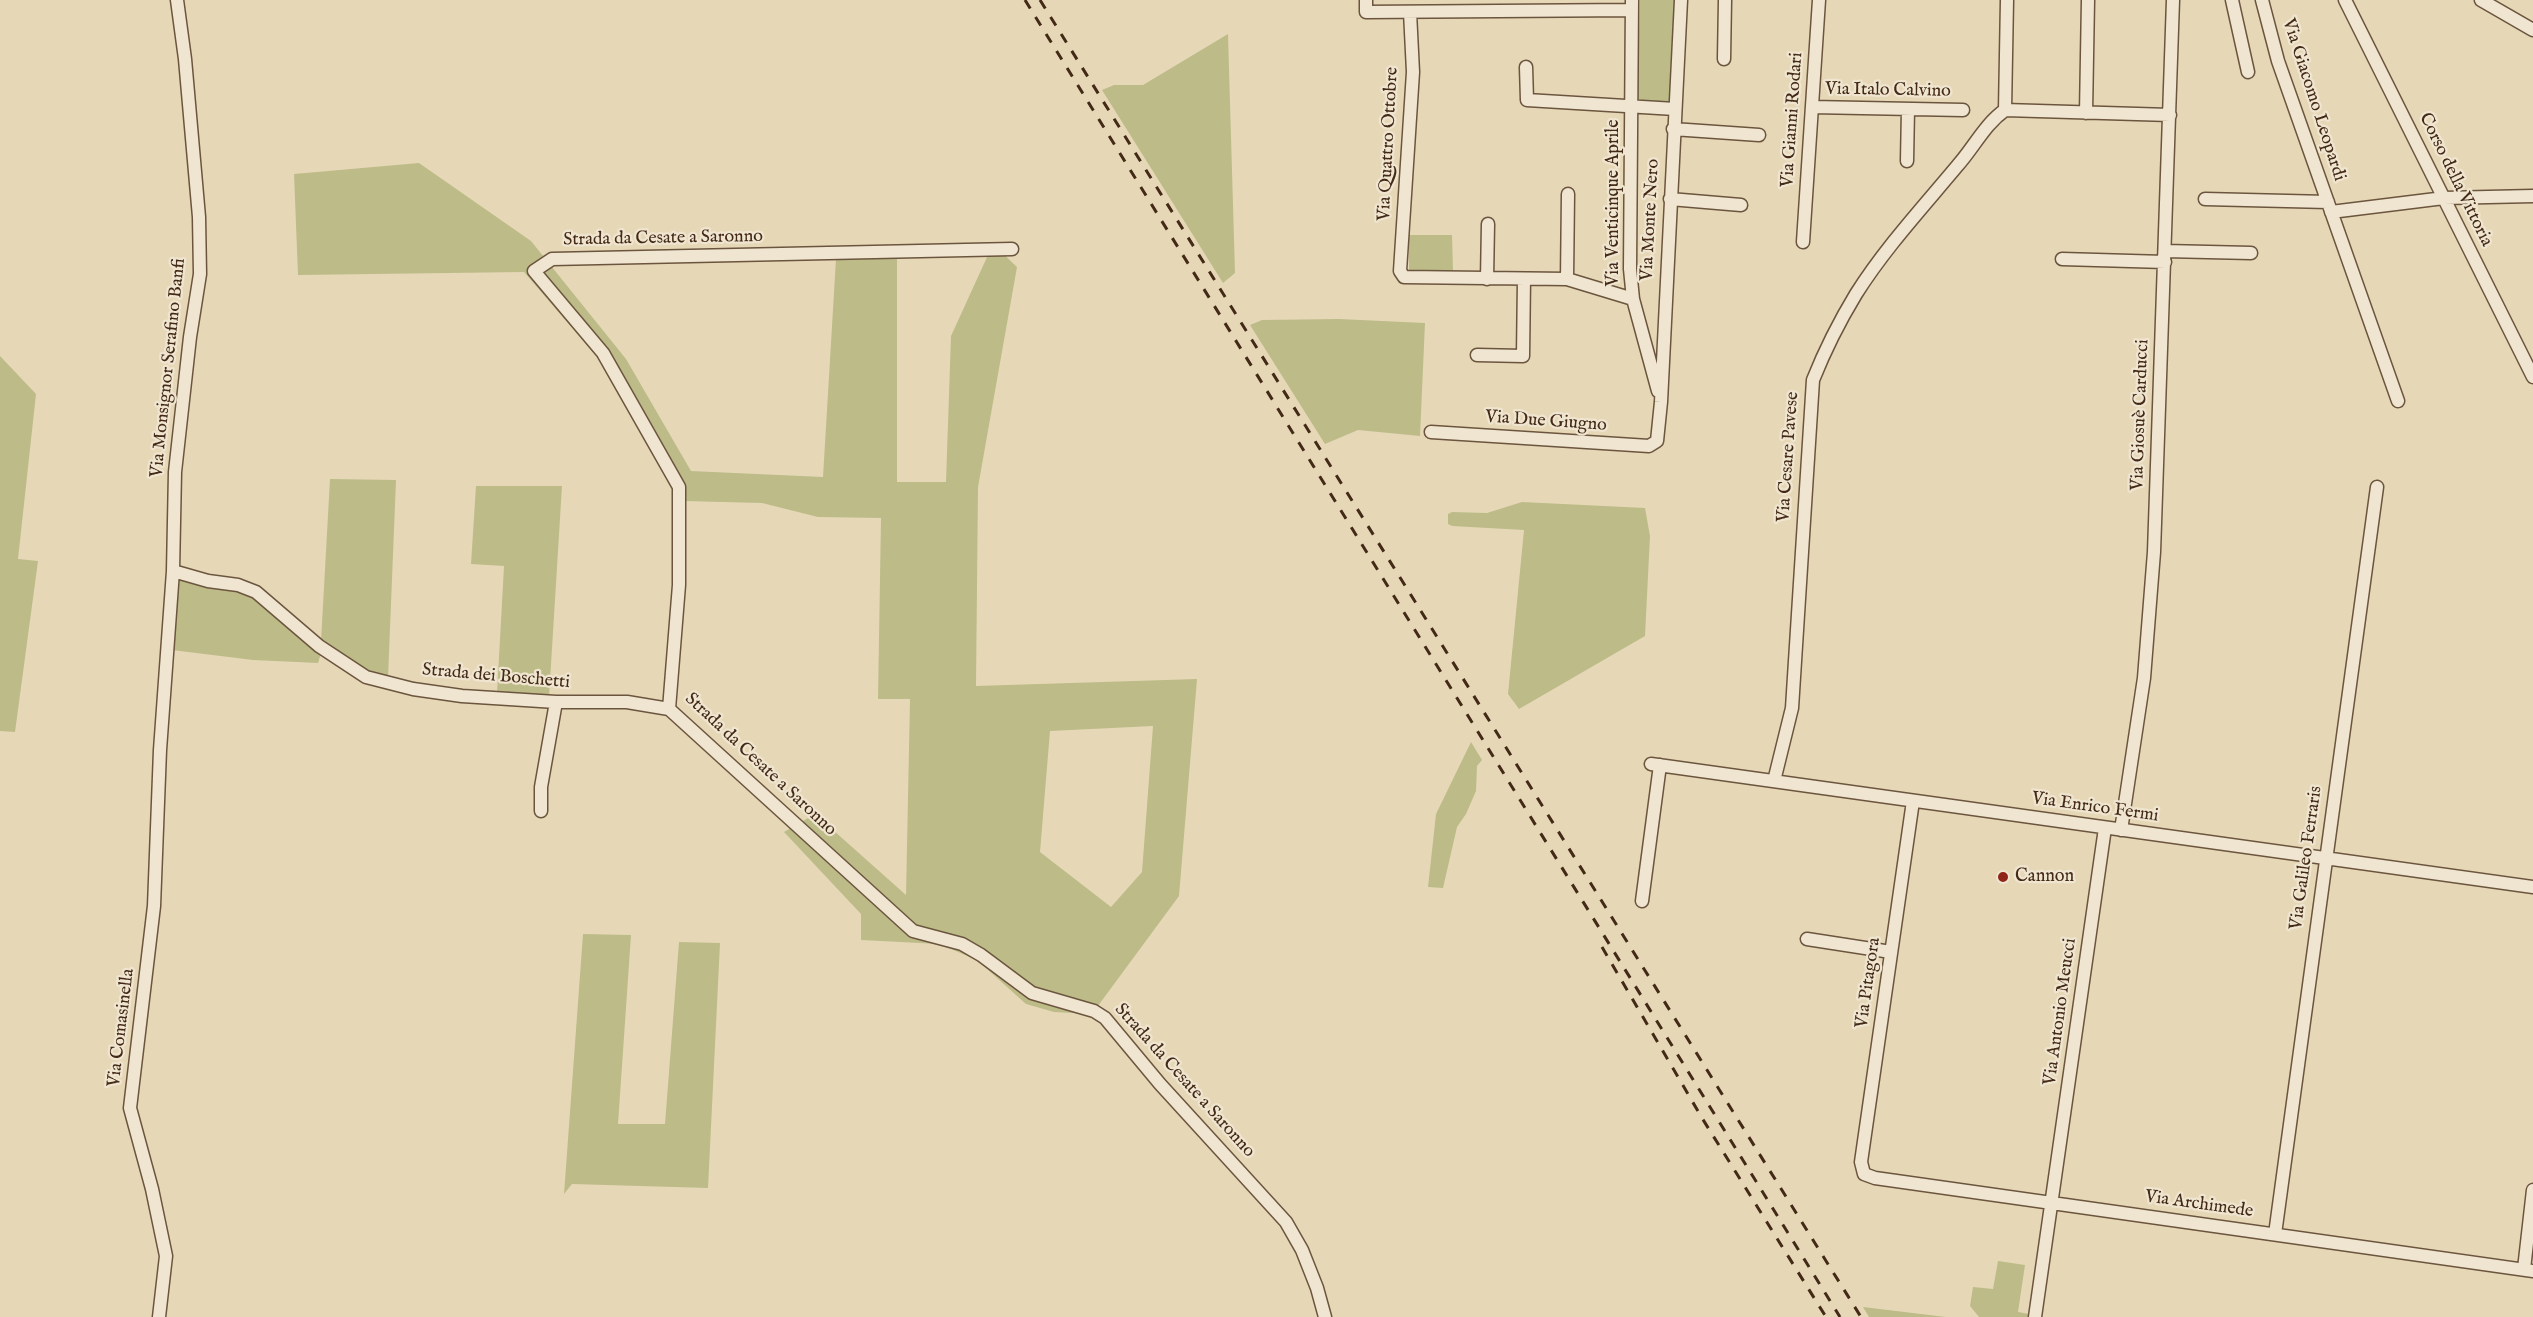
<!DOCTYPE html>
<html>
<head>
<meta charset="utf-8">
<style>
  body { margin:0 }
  canvas { display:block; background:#e6d7b6 }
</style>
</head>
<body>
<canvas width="2533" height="1317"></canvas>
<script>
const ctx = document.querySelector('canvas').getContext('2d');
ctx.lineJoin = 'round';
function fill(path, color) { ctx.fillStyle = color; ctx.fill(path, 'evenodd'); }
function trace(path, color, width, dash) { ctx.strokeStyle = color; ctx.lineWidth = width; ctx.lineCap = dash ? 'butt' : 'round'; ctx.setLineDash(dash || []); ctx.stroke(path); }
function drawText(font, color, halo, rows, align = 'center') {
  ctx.font = font + ' "IM FELL English",serif'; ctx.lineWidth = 4.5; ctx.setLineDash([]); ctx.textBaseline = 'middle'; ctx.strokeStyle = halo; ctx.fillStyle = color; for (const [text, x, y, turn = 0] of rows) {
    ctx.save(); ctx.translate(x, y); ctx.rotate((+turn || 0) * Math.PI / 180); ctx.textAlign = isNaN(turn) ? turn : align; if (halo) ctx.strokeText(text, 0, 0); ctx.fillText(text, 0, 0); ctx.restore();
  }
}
const green = new Path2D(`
  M1640,0H1678L1673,104L1637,101Z
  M1228,34L1235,273L1223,283L1102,90L1114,85H1143Z
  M419,163L531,241L626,359L691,471L823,477L836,259L897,256V482H946L951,336L993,244L1017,267L978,487L976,686L1197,679L1179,896L1092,1014L1054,1012L1026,1004L977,960L939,944L861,940V914L784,832L815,814L906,895L910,699H878L881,518L818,517L762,503L683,501L598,358L524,272L298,275L294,174ZM1153,726L1142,872L1111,907L1040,852L1050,731Z
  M1409,235H1452L1453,271H1409Z
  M1339,319L1425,323L1420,436L1358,430L1325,444L1250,325L1262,320Z
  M0,356L36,394L18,559L38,561L15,732L0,731Z
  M330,479L396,480L388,678L368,673L321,641Z
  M476,486H562L549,697L497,694L504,566L471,564Z
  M1522,502L1645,508L1650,536L1645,636L1519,709L1508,694L1524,530L1452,526L1448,524V514L1452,512L1487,513Z
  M178,575L253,595L321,653L318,663L253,660L172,650Z
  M1471,742L1482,760L1477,766L1476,791L1466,814L1457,827L1443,888L1428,887L1436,814Z
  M583,934L631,935L618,1124H665L679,942L720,943L708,1188L572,1184L564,1194Z
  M1998,1261L2025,1265L2018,1312L2029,1314V1317H1979L1970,1306L1973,1287L1993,1289Z
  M1863,1307L1946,1317H1869Z`);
const minor = new Path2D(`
  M1366,0V12L1631,10
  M1632,0L1630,269L1633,299L1658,391
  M2232,0L2248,72
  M2262,0L2278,61L2398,401
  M2345,0L2533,377
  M2481,0L2533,30
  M1410,12L1413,72L1400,271L1404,277L1567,279L1633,299
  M1724,59L1725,0
  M1526,67L1527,100L1675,109
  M1812,107L1963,110
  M2005,110L2007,0
  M2086,113L2088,0
  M1673,129L1759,135
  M1907,161L1908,109
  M1670,199L1741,205
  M2205,199L2328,202
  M2331,212L2444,198L2533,196
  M1803,242L1819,0
  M2165,251L2251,253
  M2062,259L2165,262
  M1487,279L1488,224
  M1567,279L1568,194
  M1477,355L1523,356L1524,279
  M1431,432L1649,446L1657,441L1661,402L1681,0
  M173,571L208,581L238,585L256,592L319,646L366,677L413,689L462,696L556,702H627L669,709
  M669,709L679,585V487L603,353L534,271L552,259L1012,249
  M669,709L913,931L962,944L981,955L1032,993L1094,1011L1105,1018L1160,1084L1286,1222L1302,1250L1317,1288L1325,1317
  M1651,764L2533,887
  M1774,781L1792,708L1813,380C1825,350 1839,322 1856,294C1885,248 1923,207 1958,165C1974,147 1985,124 2005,110L2170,115
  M1913,801L1861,1162L1864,1174L1875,1178L2533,1271
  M541,811V787L556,702
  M2121,830L2144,678L2154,552L2173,0
  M1642,901L1660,765
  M1807,939L1891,952
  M2275,1234L2377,487
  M2524,1269L2533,1190
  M159,1317L166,1256L152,1189L130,1108L154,906L160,750L173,571L175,472L190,337L200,274L199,217L185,59L177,0
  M2035,1317L2105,828`);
const rail = new Path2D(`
  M1025,0L1840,1317
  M1040,0L1861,1317
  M1602,947L1702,1118L1826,1317`);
const markers = [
  [2003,877,6,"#8f2418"]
];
const streetNames = [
  ["Via Italo Calvino",1888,91,1],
  ["Via Giacomo Leopardi",2313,100,72],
  ["Via Gianni Rodari",1793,120,-86],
  ["Via Quattro Ottobre",1389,144,-87],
  ["Corso della Vittoria",2455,180,64],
  ["Via Venticinque Aprile",1614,203,-90],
  ["Via Monte Nero",1651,220,-87],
  ["Strada da Cesate a Saronno",663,239,-1],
  ["Via Monsignor Serafino Banfi",169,368,-84],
  ["Via Giosuè Carducci",2141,415,-88],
  ["Via Due Giugno",1546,422,4],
  ["Via Cesare Pavese",1789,457,-86],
  ["Strada dei Boschetti",496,677,5],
  ["Strada da Cesate a Saronno",760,765,43],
  ["Via Enrico Fermi",2095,808,8],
  ["Via Galileo Ferraris",2307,858,-82],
  ["Via Pitagora",1869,983,-82],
  ["Via Antonio Meucci",2061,1012,-82],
  ["Via Comasinella",122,1028,-83],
  ["Strada da Cesate a Saronno",1184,1081,48],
  ["Via Archimede",2199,1205,8]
];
const poiNames = [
  ["Cannon",2015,877]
];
fill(green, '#bdbc89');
trace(minor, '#6c553e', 15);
trace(minor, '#efe5d0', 12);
trace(rail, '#432a16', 3, [10, 10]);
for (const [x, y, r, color] of markers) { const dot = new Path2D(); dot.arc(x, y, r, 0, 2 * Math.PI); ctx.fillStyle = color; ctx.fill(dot); trace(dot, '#efe5d0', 2); }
drawText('18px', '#432a16', '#efe5d0', streetNames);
drawText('18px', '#432a16', '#efe5d0', poiNames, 'left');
</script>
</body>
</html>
